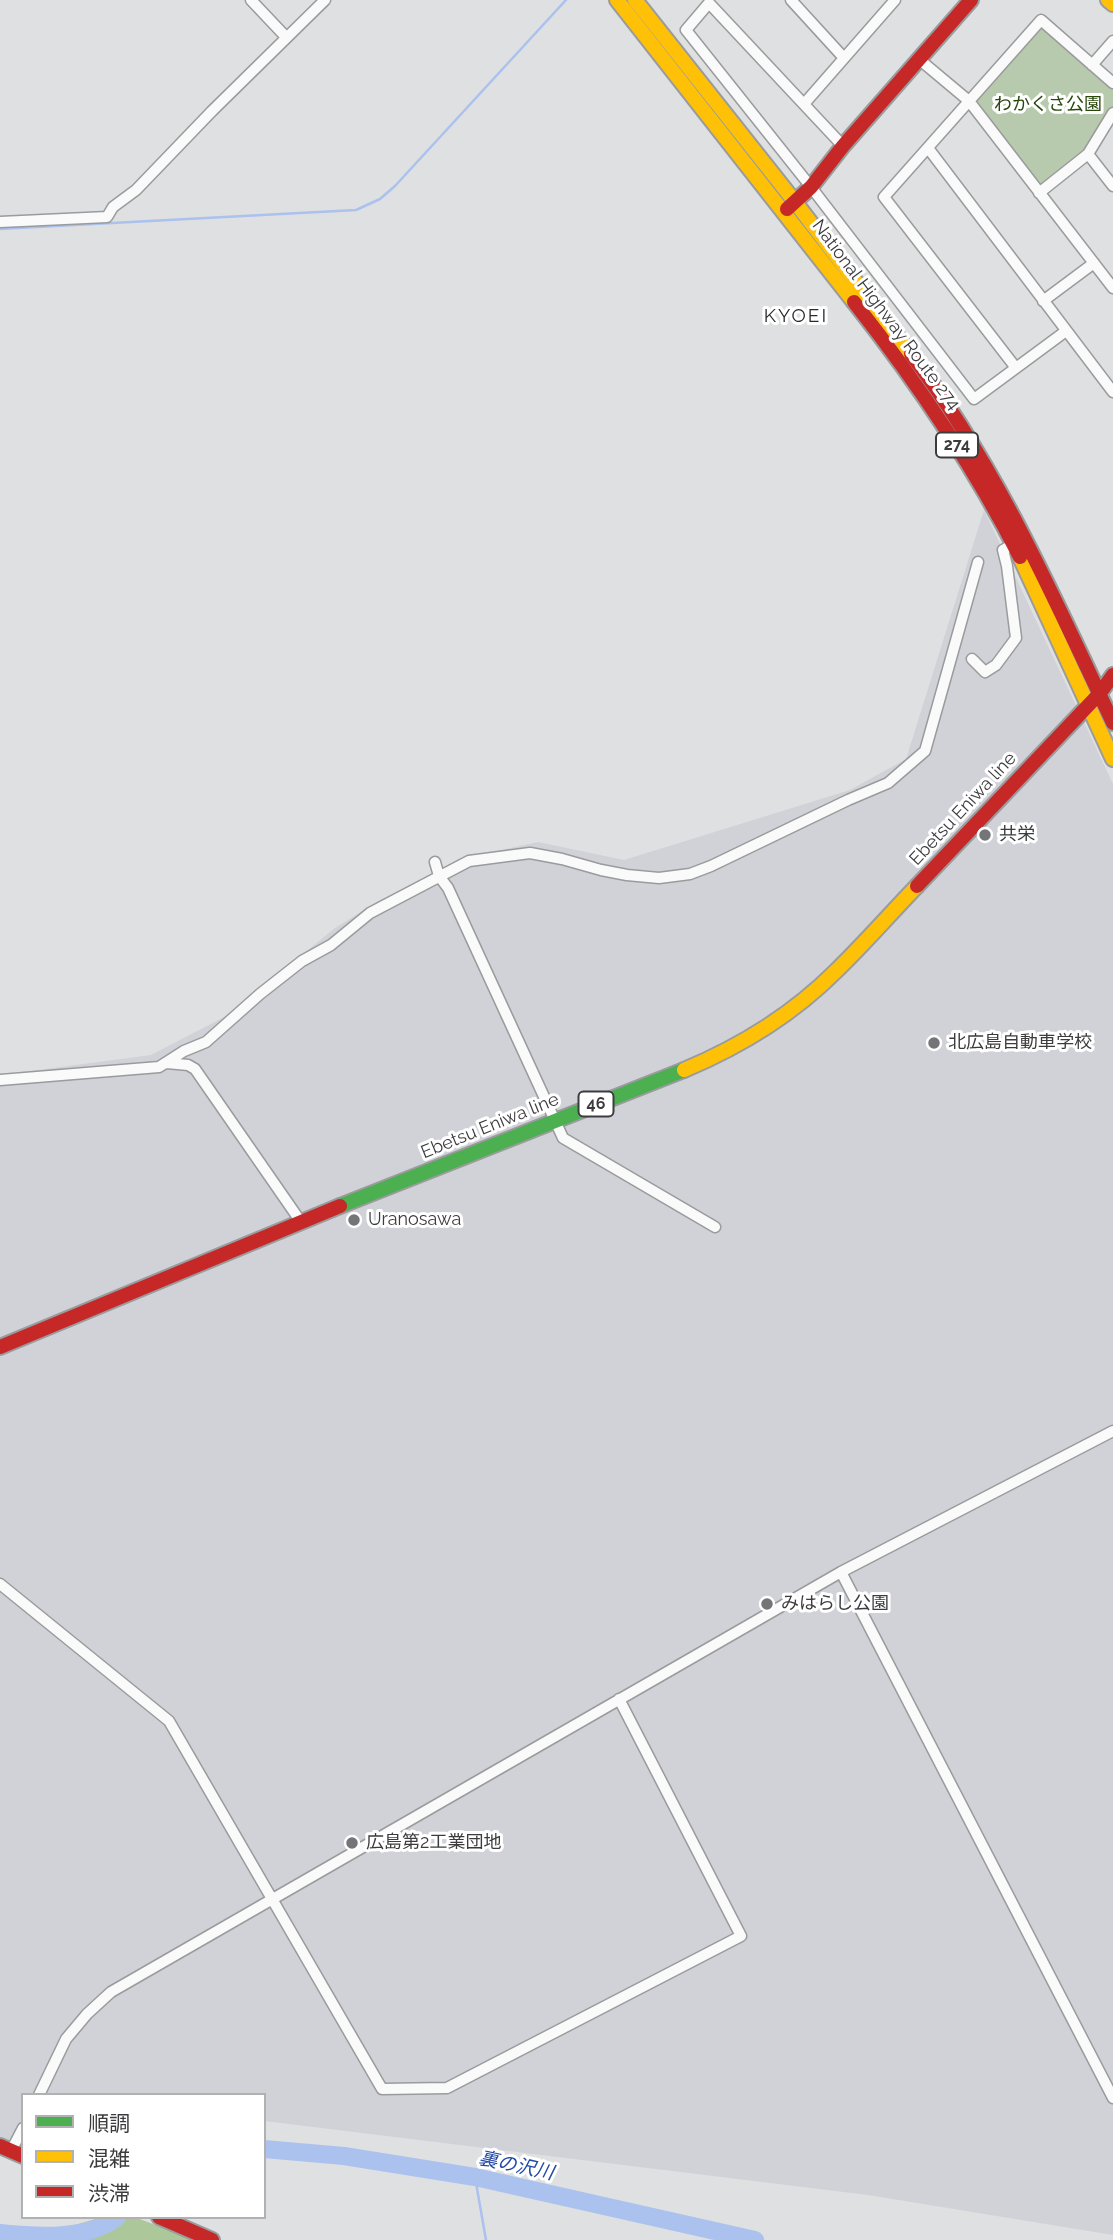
<!DOCTYPE html>
<html>
<head>
<meta charset="utf-8">
<style>
  body { margin:0 }
  #map { position:relative; width:1113px; height:2240px; overflow:hidden; background:#dfe0e1; font-family:Raleway,"Noto Sans JP",sans-serif }
  canvas { display:block }
  .legend { position:absolute; left:21px; top:2093px; width:245px; height:126px; box-sizing:border-box; background:#fff; border:2px solid #b1b1b2; margin:0; padding:9px 12px; list-style:none; font-size:21px; color:#3c3c3e }
  .legend li { display:flex; align-items:center; gap:14px; height:35px }
  .legend b { width:35px; border:2px solid #b1b1b2 }
</style>
</head>
<body>
<div id="map">
<canvas width="1113" height="2240"></canvas>
<ul class="legend">
<li><b style="height:9px;background:#4caf50"></b>順調</li>
<li><b style="height:9px;background:#ffc107"></b>混雑</li>
<li><b style="height:9px;background:#c62828"></b>渋滞</li>
</ul>
</div>
<script>
const ctx = document.querySelector('canvas').getContext('2d');
ctx.lineJoin = 'round';
function fill(path, color) { ctx.fillStyle = color; ctx.fill(path, 'evenodd'); }
function trace(path, color, width, dash) { ctx.strokeStyle = color; ctx.lineWidth = width; ctx.lineCap = dash ? 'butt' : 'round'; ctx.setLineDash(dash || []); ctx.stroke(path); }
function drawText(font, color, halo, rows, align = 'center') {
  ctx.font = font + ' Raleway,"Noto Sans JP",sans-serif'; ctx.lineWidth = 6; ctx.setLineDash([]); ctx.textBaseline = 'middle'; ctx.strokeStyle = halo; ctx.fillStyle = color; for (const [text, x, y, turn = 0] of rows) {
    ctx.save(); ctx.translate(x, y); ctx.rotate((+turn || 0) * Math.PI / 180); ctx.textAlign = isNaN(turn) ? turn : align; if (halo) ctx.strokeText(text, 0, 0); ctx.fillText(text, 0, 0); ctx.restore();
  }
}
const built = new Path2D(`
  M984,510L1113,784V2235L868,2195L264,2121V2095H23V2156L0,2146V1075L151,1055L228,1015L335,928L380,900L464,858L538,842L624,860L850,790L906,759Z`);
const green = new Path2D(`
  M1041,20L1113,83V113L1088,154L1039,193L969,101Z`);
const forest = new Path2D(`
  M102,2217H134L197,2240H0V2232L58,2230Z`);
const stream = new Path2D(`
  M0,229L356,210L380,199L395,186L566,0
  M475,2177L486,2240`);
const river = new Path2D(`
  M264,2149L344,2156L475,2177L755,2240
  M0,2233C38,2237 89,2240 117,2217`);
const street = new Path2D(`
  M251,0L286,37
  M791,0L844,58
  M920,60L969,101L1113,288
  M1092,65L1113,41
  M804,104L895,0
  M843,146L709,3L686,30L811,187L974,399L1066,331
  M928,148L1113,392
  M1088,154L1113,186
  M1039,193L1088,154L1113,113
  M0,222L107,217L113,207L136,190L212,111L325,0
  M1043,301L1094,263
  M1016,368L884,197L1041,20L1113,83
  M972,659L985,672L996,665L1016,638L1007,566L1003,550L1014,544
  M435,862L439,876L448,888L563,1138L715,1227
  M167,1063L188,1065L195,1069L301,1222
  M0,1080L159,1067L184,1051L206,1042L260,994L302,961L331,945L370,913L469,861L530,853L562,859L601,870L627,875L659,878L690,874L711,866L848,800L888,783L925,751L978,562
  M841,1572L1113,2098
  M0,1584L169,1721L382,2089L447,2088L741,1936L619,1699
  M39,2095L66,2039L87,2014L111,1992L841,1572L1113,1431
  M11,2151L23,2128`);
const fast = new Path2D(`
  M340,1206L684,1070`);
const slow = new Path2D(`
  M617,0L854,302
  M635,0L795,202L911,354
  M1108,0L1113,4
  M1020,557L1113,759
  M684,1070C739,1047 793,1014 836,971C864,944 890,914 917,886`);
const jam = new Path2D(`
  M787,209L811,187L843,146L971,0
  M854,302C917,382 974,466 1020,557
  M911,354C997,467 1053,596 1113,723
  M917,886L1100,693L1113,675
  M0,1347L340,1206
  M0,2146L23,2156
  M159,2217L212,2240`);
const markers = [
  [985,835,7,"#757577"],
  [934,1043,7,"#757577"],
  [354,1220,7,"#757577"],
  [767,1604,7,"#757577"],
  [352,1843,7,"#757577"]
];
const shields = [
  [957,445,42],
  [596,1104,35]
];
const shieldNames = [
  ["274",957,445],
  ["46",596,1104]
];
const parkNames = [
  ["わかくさ公園",1048,105]
];
const streetNames = [
  ["National Highway Route 274",886,315,53],
  ["Ebetsu Eniwa line",963,809,-47],
  ["Ebetsu Eniwa line",490,1126,-22]
];
const poiNames = [
  ["共栄",999,835],
  ["北広島自動車学校",948,1043],
  ["Uranosawa",368,1220],
  ["みはらし公園",781,1604],
  ["広島第2工業団地",366,1843]
];
const neighbourhoodNames = [
  ["KYOEI",796,316]
];
const waterNames = [
  ["裏の沢川",516,2166,12]
];
fill(built, '#d0d2d8');
fill(green, '#b7caad');
fill(forest, '#acc89b');
trace(stream, '#abc1ee', 2.5);
trace(river, '#abc1ee', 18);
trace(street, '#9a9b9c', 13);
trace(fast, '#9a9b9c', 18);
trace(slow, '#9a9b9c', 18);
trace(jam, '#9a9b9c', 18);
trace(street, '#fafafa', 10);
trace(fast, '#4caf50', 14);
trace(slow, '#ffc107', 14);
trace(jam, '#c62828', 14);
for (const [x, y, r, color] of markers) { const dot = new Path2D(); dot.arc(x, y, r, 0, 2 * Math.PI); ctx.fillStyle = color; ctx.fill(dot); trace(dot, '#fff', 2.5); }
for (const [x, y, w] of shields) { const box = new Path2D(); box.roundRect(x - w / 2, y - 12.5, w, 25, 5); ctx.fillStyle = '#fff'; ctx.fill(box); trace(box, '#3c3c3e', 2); }
drawText('bold 16px', '#3c3c3e', null, shieldNames);
drawText('18px', '#28460c', '#fff', parkNames);
drawText('18px', '#3c3c3e', '#fff', streetNames);
drawText('18px', '#3c3c3e', '#fff', poiNames, 'left');
ctx.letterSpacing = '2px';
drawText('19px', '#2b2b2e', '#fff', neighbourhoodNames);
ctx.letterSpacing = '0px';
drawText('italic 19px', '#234aa4', '#fff', waterNames);
</script>
</body>
</html>
